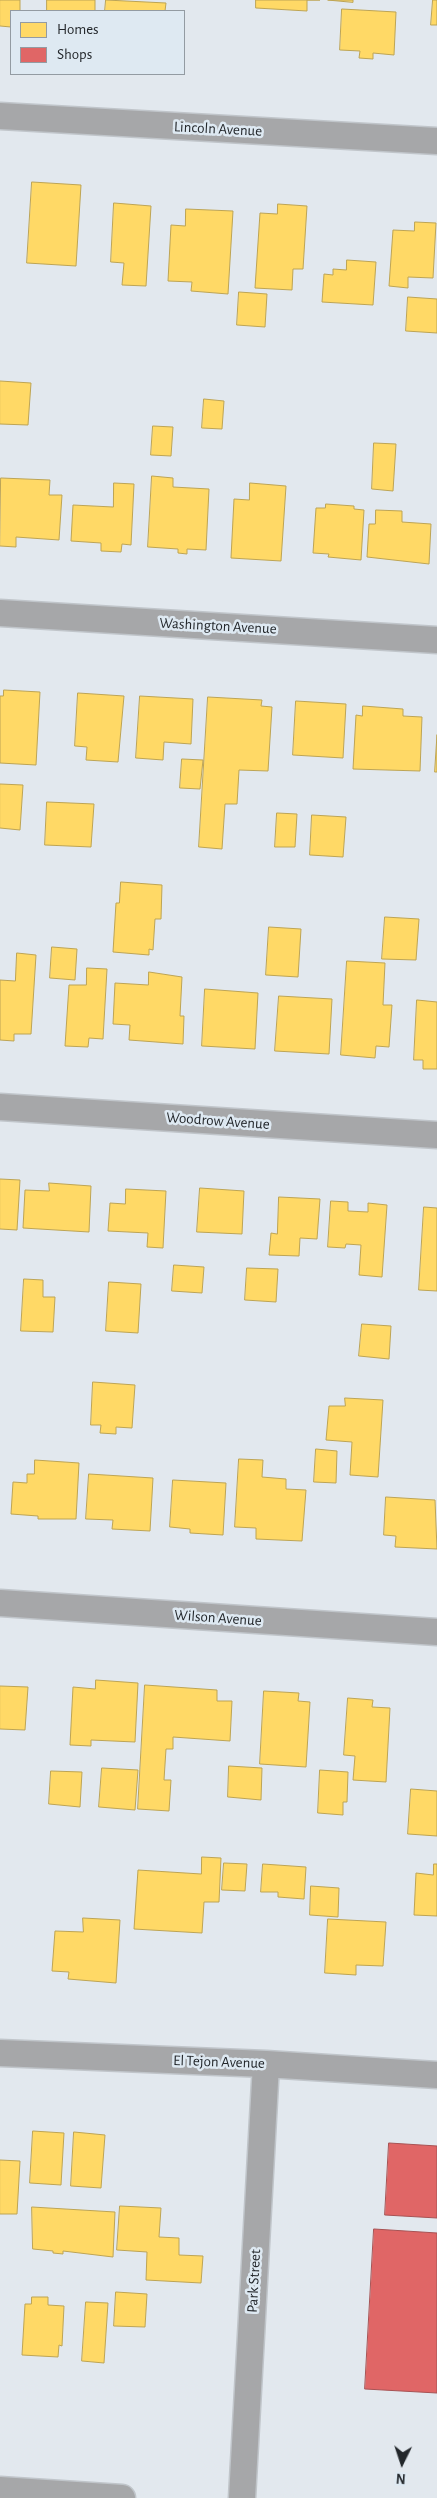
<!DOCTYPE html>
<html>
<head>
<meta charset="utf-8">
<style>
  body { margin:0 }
  #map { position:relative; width:437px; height:2498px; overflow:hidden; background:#e2e8ee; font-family:"Alegreya Sans",sans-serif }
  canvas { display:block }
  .legend { position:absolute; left:10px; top:10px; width:175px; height:65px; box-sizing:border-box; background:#dee9f2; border:1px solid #939ba2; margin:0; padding:6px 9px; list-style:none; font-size:15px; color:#23272b }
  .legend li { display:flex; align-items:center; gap:10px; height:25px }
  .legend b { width:25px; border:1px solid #939ba2 }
  .north { position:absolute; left:377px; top:2438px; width:50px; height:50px; -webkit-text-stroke:4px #dee9f2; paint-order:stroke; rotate:184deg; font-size:14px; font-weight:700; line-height:20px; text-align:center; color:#23272b }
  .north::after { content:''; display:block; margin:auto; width:18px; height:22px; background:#23272b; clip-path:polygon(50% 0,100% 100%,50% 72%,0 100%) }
</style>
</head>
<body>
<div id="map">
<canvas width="437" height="2498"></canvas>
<ul class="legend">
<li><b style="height:14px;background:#ffd966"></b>Homes</li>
<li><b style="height:14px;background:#e06666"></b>Shops</li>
</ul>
<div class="north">N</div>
</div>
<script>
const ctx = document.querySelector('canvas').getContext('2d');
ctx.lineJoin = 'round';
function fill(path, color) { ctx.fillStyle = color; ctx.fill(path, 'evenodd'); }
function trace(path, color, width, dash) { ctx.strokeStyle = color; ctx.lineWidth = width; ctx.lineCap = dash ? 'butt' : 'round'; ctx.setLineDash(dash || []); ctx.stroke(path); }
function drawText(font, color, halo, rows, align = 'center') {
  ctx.font = font + ' "Alegreya Sans",sans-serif'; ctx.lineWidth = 5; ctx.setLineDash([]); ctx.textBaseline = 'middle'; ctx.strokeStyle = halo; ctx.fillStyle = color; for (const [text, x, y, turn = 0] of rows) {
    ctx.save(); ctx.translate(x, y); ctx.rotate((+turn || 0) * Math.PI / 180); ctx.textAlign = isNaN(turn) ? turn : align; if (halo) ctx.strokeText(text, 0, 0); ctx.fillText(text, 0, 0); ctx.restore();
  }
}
const homes = new Path2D(`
  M0,0H20V11H11V27L0,26Z
  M47,0H95V11H47Z
  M106,0L166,3L165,11H105Z
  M256,0H320H307V11L256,8Z
  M328,0H353V2Z
  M433,0H437V25H431Z
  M342,9L396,12L394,55L373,53V59L359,58L360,51L340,50Z
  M32,182L81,185L76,266L27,263Z
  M114,203L151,206L146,286L122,285L124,263L111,262Z
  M278,204L307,206L303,269H293L292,290L255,288L260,213L277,214Z
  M186,209L233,211L228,294L191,291L192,282L168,281L171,225L185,226Z
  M415,222L436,223L433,278L408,277V288L389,286L393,230L414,231Z
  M347,260L376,262L373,305L322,302L324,274L333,275V269L346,270Z
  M239,292L267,294L265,327L237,325Z
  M408,297L437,299V333L406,331Z
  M0,381L31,383L28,425L0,424Z
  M204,399L224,401L222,429L202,428Z
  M153,426L173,427L171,456L151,455Z
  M374,443L396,444L393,491L372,489Z
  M152,476L173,478V487L209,489L206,550L187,549V554L178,553V549L148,547Z
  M1,478L50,480L49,495H62L59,540L16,537V547L0,546Z
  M114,483L134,484L131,545L122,544L121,552L101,551V543L71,541L73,505L113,507Z
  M250,483L286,486L281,561L231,558L234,499L249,500Z
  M326,504L354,506V509L364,510L361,560L328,557L329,554L313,553L316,508H325Z
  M376,510L402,511V522L431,524L429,564L367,557L369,524H375Z
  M4,690L40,692L36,765L0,763V696H3Z
  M78,693L124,696L118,762L86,760L87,747L75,746Z
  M140,696L193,699L191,744L164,742L163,760L136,758Z
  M208,697L262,700L261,706L272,707L268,771L239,770L237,804H225L222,849L199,847Z
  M296,701L346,704L343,758L293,755Z
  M363,706L403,709V716L422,717L420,771L353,769L356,715L362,716Z
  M437,735V772H435Z
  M182,759L203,760L200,789L180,788Z
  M0,784L23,785L20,830L0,828Z
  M47,802L94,804L91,847L45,845Z
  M277,813L297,814L295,847H275Z
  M312,815L346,817L343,857L310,855Z
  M121,882L162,885L161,919H155L153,950L149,949V955L113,952L116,903H119Z
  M385,917L419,919L416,960L382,959Z
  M269,927L301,929L298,977L266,975Z
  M52,947L77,949L75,980L50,978Z
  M17,953L36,955L31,1034H14V1041L0,1040V980L15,981Z
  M347,961L385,963L383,1005H392L389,1047L376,1046L375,1058L341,1055Z
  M87,968L107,969L103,1039L89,1038L88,1047L65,1046L69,985H86Z
  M149,972L182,977L180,1016H184L183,1044L129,1040L130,1025L113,1024L115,983L148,985Z
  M205,989L258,993L255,1049L202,1046Z
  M279,996L332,999L329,1054L275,1051Z
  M417,1000L437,1002V1069H423V1060H414Z
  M0,1179L20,1180L17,1230L0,1229Z
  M49,1183L91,1186L89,1232L23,1228L25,1190L49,1191Z
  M200,1188L244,1191L242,1234L197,1232Z
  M126,1189L166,1191L163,1248L147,1247L148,1233L108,1231L110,1203L125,1204Z
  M279,1197L320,1199L317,1239L300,1238L299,1256L269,1255L271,1233L277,1234Z
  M331,1201L348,1202V1211L368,1212V1203L387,1205L382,1277L359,1275L361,1245L346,1244L345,1248L328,1247Z
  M424,1207L437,1208V1291L419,1290Z
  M174,1265L204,1267L202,1293L172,1291Z
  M247,1268L278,1269L276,1302L245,1300Z
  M24,1279L43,1280V1297H55L53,1332L21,1331Z
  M109,1282L141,1284L138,1333L106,1331Z
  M362,1324L391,1326L389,1359L359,1356Z
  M93,1382L135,1385L132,1428L116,1427V1434L100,1433L101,1425H91Z
  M345,1398L383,1400L378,1477L350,1475L352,1442L326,1440L329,1406H345Z
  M316,1449L337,1451L336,1483L314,1482Z
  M239,1459L263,1460L262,1477L286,1479V1489L306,1490L302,1541L256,1539V1528L235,1527Z
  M35,1460L79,1463L76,1519H38V1516L11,1514L13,1482L27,1483V1474H34Z
  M89,1474L153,1478L150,1531L112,1529L113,1520L86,1519Z
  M173,1480L226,1483L223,1535L190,1533V1529L170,1527Z
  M386,1497L435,1500L437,1549L395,1547L396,1536L384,1535Z
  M96,1680L138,1683L135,1742L91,1740V1746L70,1745L73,1687L95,1689Z
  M145,1685L217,1690V1701H232L230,1741L173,1737V1749H166L164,1780H171L169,1811L138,1809Z
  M0,1686L28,1687L25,1730L0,1729Z
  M264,1691L299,1693L298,1701L310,1702L306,1767L260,1764Z
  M348,1698L373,1700L372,1707L390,1708L386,1782L353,1780L355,1756L344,1755Z
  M229,1766L262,1768L261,1800L228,1797Z
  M102,1768L138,1770L135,1810L99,1807Z
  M320,1770L348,1772L347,1802H343V1815L318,1813Z
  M51,1771L82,1772L80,1807L49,1804Z
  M411,1789L437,1791V1836L408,1834Z
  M202,1857L221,1858L219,1902H204L202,1933L134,1929L138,1870L201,1874Z
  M224,1863L247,1864L245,1891L222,1890Z
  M263,1864L306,1867L304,1899L278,1897V1892H261Z
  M434,1864H437V1916L414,1915L416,1873L433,1875Z
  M311,1886L339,1888L338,1917L310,1915Z
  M83,1918L120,1920L116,1983L68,1979L69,1972L52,1971L55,1931L83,1932Z
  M328,1919L386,1922L383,1966L356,1965V1975L325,1973Z
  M33,2131L64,2133L61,2185L30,2183Z
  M74,2132L105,2135L101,2188L71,2186Z
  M0,2160L20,2161L17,2214H0Z
  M120,2206L161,2208L159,2237L179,2238V2255L203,2256L201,2283L146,2280L147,2252L117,2250Z
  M32,2207L115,2212L113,2257L63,2251V2254L53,2253V2251L33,2249Z
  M116,2292L147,2294L145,2327L114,2326Z
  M32,2297H48V2305L64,2306L62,2346L59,2345L58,2357L22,2355L25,2304H31Z
  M86,2302L108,2303L104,2363L82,2361Z`);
const shops = new Path2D(`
  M389,2143L437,2146V2218L385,2215Z
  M374,2229L437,2233V2393L365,2389Z`);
const minor = new Path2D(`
  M0,116L437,141
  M0,613L437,640
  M0,1107L437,1135
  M0,1603L437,1632
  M0,2053L266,2064L437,2075
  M0,2490L122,2498
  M242,2498L266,2064`);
const streetNames = [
  ["Lincoln Avenue",218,129,3],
  ["Washington Avenue",218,626,3],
  ["Woodrow Avenue",218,1121,4],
  ["Wilson Avenue",218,1618,4],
  ["El Tejon Avenue",219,2062,2],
  ["Park Street",254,2281,-87]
];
fill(homes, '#ffd966');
trace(homes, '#bda454', 1);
fill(shops, '#e06666');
trace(shops, '#a75354', 1);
trace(minor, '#c0c5ca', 29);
trace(minor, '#a6a7a9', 26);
drawText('15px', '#23272b', '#dee9f2', streetNames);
</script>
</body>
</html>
